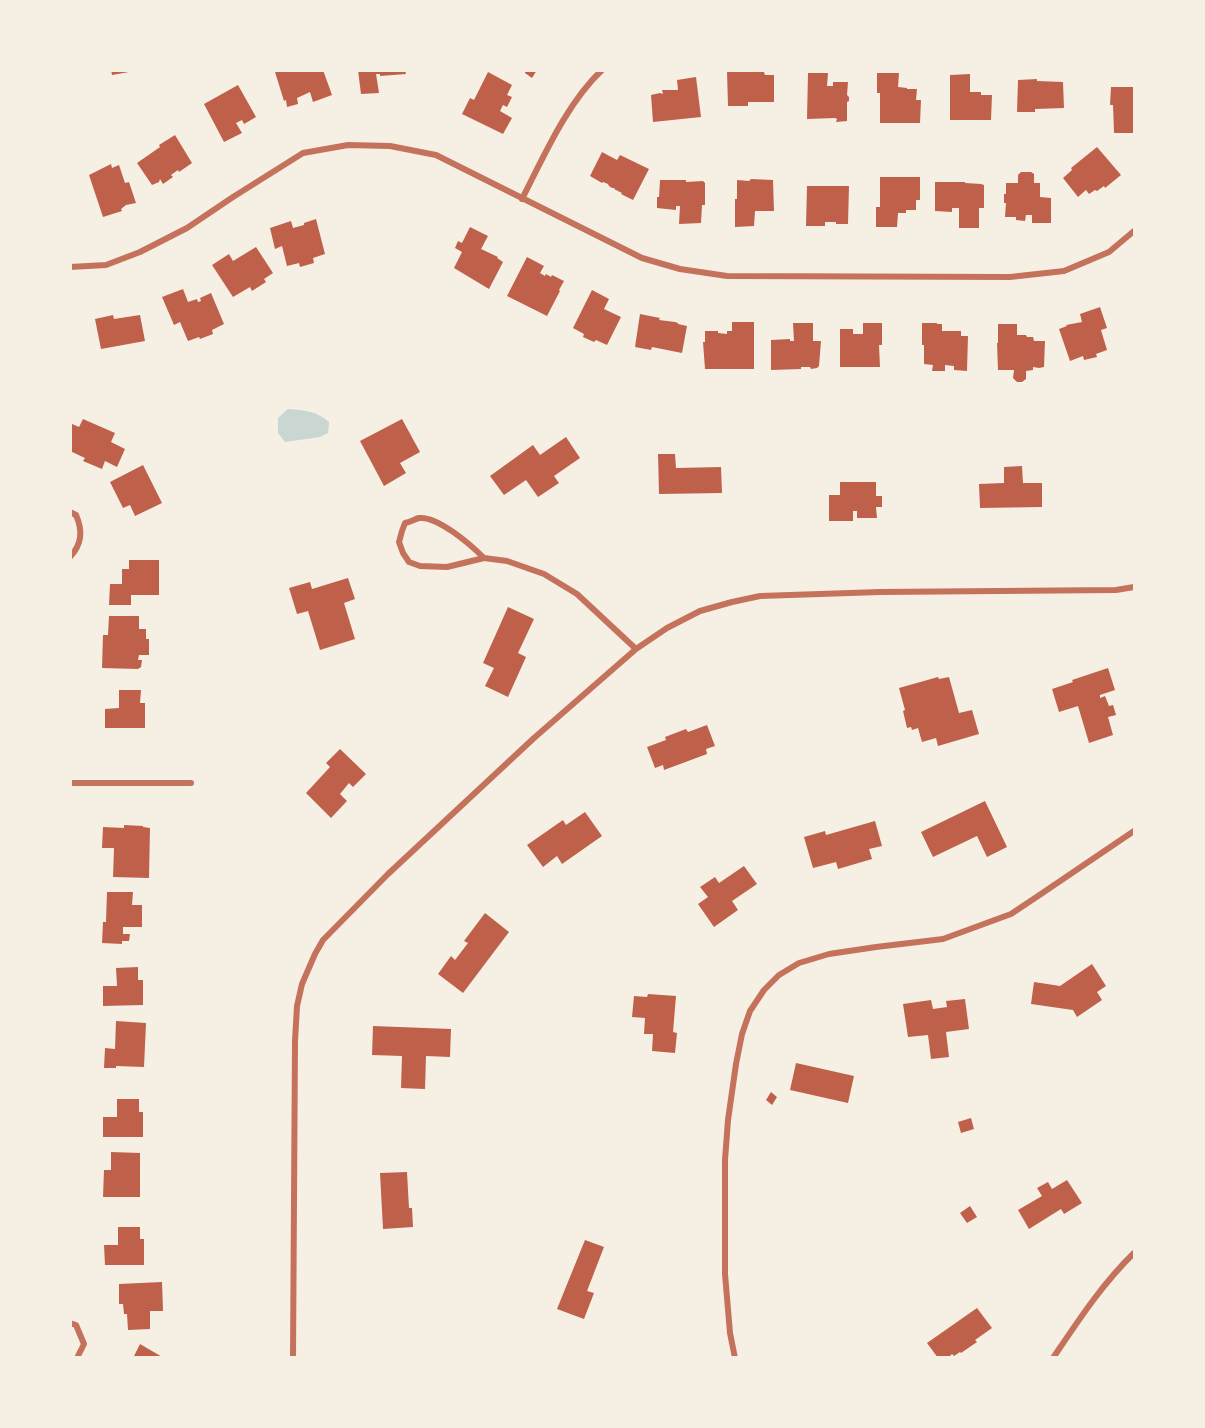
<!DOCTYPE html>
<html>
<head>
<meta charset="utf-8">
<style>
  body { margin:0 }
  #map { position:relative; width:1205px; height:1428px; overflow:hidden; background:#f6efe4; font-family:Raleway,sans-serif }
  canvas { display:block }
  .frame { position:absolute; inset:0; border:72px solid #f6efe4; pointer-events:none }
</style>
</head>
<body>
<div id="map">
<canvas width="1205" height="1428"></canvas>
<div class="frame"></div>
</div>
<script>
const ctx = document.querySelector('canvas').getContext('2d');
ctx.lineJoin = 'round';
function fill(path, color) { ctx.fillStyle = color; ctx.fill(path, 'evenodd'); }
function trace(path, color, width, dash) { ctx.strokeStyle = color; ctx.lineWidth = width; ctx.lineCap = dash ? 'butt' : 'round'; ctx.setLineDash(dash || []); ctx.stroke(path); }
const water = new Path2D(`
  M288,409C304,410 316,411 329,422L328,433L320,437L285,442L278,433V418Z`);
const building = new Path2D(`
  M111,70H129V72L112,75Z
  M280,70H323L332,95L313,102L310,92L297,98L298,104L287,107L286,100L284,101L275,72Z
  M358,70H405L406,74L380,76V74H376L379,93L361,94Z
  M524,70H537L532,78L525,73V72Z
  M727,71L764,72L765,75H774V102H748V106H728Z
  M488,72L512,85L507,95L512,97L507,107L503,105L500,111L512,118L503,134L462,114L470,98L474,100Z
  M808,73H828L827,86H833V82H848L847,95L849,97V101L847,102V121L836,122L837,119L835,118L807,119Z
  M877,73H899L898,87L907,88V89H917L916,100H921L920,123H880V93H877Z
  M970,74V92H981V95H992L991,120H950V75Z
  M696,77L701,117L653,122L651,95L660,93L663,94L662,90H678L677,80Z
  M1037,79V81L1063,82L1064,108L1035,109V112H1017L1018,80Z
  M238,85L256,117L244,124L242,120L236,123L242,133L224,142L204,104Z
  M1111,87H1134V133H1114L1113,105H1110Z
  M175,135L192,163L179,172L178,170L171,175L173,177L163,184L160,179L159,182L152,185L137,163L160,147L159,145Z
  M1097,147L1121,175L1105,188L1104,186L1097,191L1095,190L1089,194L1086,190L1078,197L1063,178L1072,170L1071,168Z
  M602,152L617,160L620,155L649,169L633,200L621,194L622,193L614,189L615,188H612L609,186L608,184L603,182L602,183L590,176Z
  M111,164L112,168L119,165L125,183L129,182L136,203L126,205L121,209L122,211L103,217L89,175Z
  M1021,172H1031L1034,174V183H1040V197L1051,198V223H1032V215H1026L1025,221L1016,220V217H1005L1006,203H1004V194H1006V183H1018V175Z
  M880,177H920V200H916V210H906V213H898L897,227H876V207H880Z
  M751,179L773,180L774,211H755L754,226L735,227V199H737V180L749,181Z
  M660,180H686V182L703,181L705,183V205H702L701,223L679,224L680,206H676V210L657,208V197H659Z
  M935,182H965V183L981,184L984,185V208H979V228H959V208H952V212L935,211Z
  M807,186H849L848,224H836V222H825V226H806Z
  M316,219L325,254L313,258L314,263L300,267L299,263L287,266L282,246L275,249L270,228L291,221L293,228L304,225V223Z
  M470,227L488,236L481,249L498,257L497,258L503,262L489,289L454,268L462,252L455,248L458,241L462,243Z
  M256,247L273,273L264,279L266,282L252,291L250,287L233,297L212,265L229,254L233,261Z
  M527,257L544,266L540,273L545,276L546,274L551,277L552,275L564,281L559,290L560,291L547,316L507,296Z
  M183,289L188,302L197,299L198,302L201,301L200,298L211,293L224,324L212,330L213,334L200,339L199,337L188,341L180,322L174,325L162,297Z
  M592,290L609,299L604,309L621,317L607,345L596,340L594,342L583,337L584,334L573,328Z
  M1100,307L1107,328L1101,330L1107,350L1096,354L1097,357L1084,360L1083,356L1070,361L1059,329L1067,326L1066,325L1082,322L1080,314Z
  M640,314L660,318L659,320L675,322L678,323V324L687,326L682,353L652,347L651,350L635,347Z
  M113,315L114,319L140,315L145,341L101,349L95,319Z
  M732,322H754V369H705L703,342H705V331H718V333L727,334V331H732Z
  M793,323H813V341H821L819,366L817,368L811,369L810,367H801V369L771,370V340L790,339V341H794Z
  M863,323H882V345H879L880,367H840V329H853V334H863Z
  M922,323H937V324H942V331H961V336H968L967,371L954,370V366L945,365V371H932L933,365L924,364V345H922Z
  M998,324H1017V335H1026L1027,337H1033L1034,341H1045L1044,367L1039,368L1033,367V370L1026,371V379L1022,382H1017L1013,378L1014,370H998L997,343H998Z
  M83,419L115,433L111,442L125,449L117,467L105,461L102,469L83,461L85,458L70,451V423L79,427Z
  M402,419L420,452L400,463L406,473L384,486L360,441Z
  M566,437L580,458L554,476L559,483L538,497L526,480L504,495L490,476L533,445L540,455Z
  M658,454H675L676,468L721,467L722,493L659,494Z
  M143,465L162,503L135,516L130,505L123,508L110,482Z
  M1022,466L1023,483H1042V507L980,508L979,484L1004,483V467Z
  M840,482H876V496H882V507H876L877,518H857V511H853V521H829V495H840Z
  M129,560H159V595H131V605H109L110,584H122V569H129Z
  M348,578L355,599L344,603L355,639L320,650L308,611L297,614L289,588L310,582L312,589Z
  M508,607L534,619L518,653L526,657L508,697L485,686L494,668L483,663Z
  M109,616H139V629H146V639H149V655H139L138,660H142L141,667L138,669L102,668L103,635H108Z
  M1108,668L1115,690L1100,695V698L1105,696L1109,706L1113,705L1116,715L1108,717L1113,735L1089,743L1078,706L1059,712L1052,689L1073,682L1072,680Z
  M938,677L939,679L949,677L959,713L972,710L979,734L938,746L936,738L922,742L918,728L912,730L911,727L907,728L903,711L905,710L899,688Z
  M119,690H141L140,703H145V728H105V709L119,708Z
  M707,725L715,746L706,749L707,754L664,770L663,765L655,768L647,747L666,740L665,737L686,729L688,732Z
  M340,749L366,774L353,787L349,783L340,794L347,801L331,818L306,793L330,767L326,763Z
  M985,801L1007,847L987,857L977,836L933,857L921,832Z
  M585,812L602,836L562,864L557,856L543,867L527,845L563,820L566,825Z
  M875,821L882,846L869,849L872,859L838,869L836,862L813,868L804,837L825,831L826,835Z
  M124,825L143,826V827L150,828L149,878L113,877L114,848H102L103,827L124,828Z
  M744,866L757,884L732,901L738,910L714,927L698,904L708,897L700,887L715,877L719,883Z
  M107,892H133L132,905H142V927H123V934H130L129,941H122V944L102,943L103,922H106Z
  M485,913L509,932L463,993L438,974L451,956L455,960L468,943L464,941Z
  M1092,964L1106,986L1097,992L1102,1000L1077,1017L1073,1010L1031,1004L1034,982L1060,986Z
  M138,967V980H143V1005L103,1006V986H117L116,968Z
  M648,994L676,996L673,1032L677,1033L675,1053L652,1051L653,1034H644L645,1018L632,1017L634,996L647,997Z
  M965,999L969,1029L946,1032L949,1057L931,1059L928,1035L908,1037L903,1004L931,1000L933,1009L947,1007L946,1001Z
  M116,1021L146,1023L144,1067L116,1066V1068H104L105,1048L115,1049Z
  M373,1026L451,1029L450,1057L426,1056L425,1089L401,1088L402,1056L372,1055Z
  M796,1063L854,1076L848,1103L790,1090Z
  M771,1092L777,1097L772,1105L766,1100Z
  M117,1099H139V1112H143V1137H103V1117H117Z
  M971,1118L974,1129L961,1133L958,1122Z
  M111,1152L140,1153V1197H103L104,1170H111Z
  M407,1172L409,1208H412L413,1227L383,1229L380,1173Z
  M1067,1180L1082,1203L1064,1214L1061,1209L1029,1229L1018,1210L1042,1196L1037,1188L1048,1182L1052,1189Z
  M970,1206L977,1217L967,1223L960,1213Z
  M118,1227H140V1239H144V1265H105L104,1245H118Z
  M585,1240L604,1247L587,1291L594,1293L584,1319L557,1309Z
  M162,1282L163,1311H150V1329L128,1330L127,1314H124L123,1304H119V1284Z
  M977,1308L992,1328L975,1340L977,1342L961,1353L960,1352L954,1356L952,1354L948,1358H938L927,1343Z
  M140,1344L164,1358H133Z`);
const minor = new Path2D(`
  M522,199C544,156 567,103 602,70
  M70,267L106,265L140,252L187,228L233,197L303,153L348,145L390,146L436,155L642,258L680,269L727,276L1010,277L1064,271L1109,252L1134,231
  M70,512L76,515C83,531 82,544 70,557
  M484,558C471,545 438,516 419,518C415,519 410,522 405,523L402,531L399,542L403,553L409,562L420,566L447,567L484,558L507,561L544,574L577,594L636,649
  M70,783H191
  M70,1323L76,1325L84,1344L77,1358
  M293,1358L295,1041L297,1006L302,984L315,954L323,940L388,874L534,738L636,649L667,628L700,611L732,602L760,596L880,592L1116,590L1134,587
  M735,1358L730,1333L725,1274V1160L728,1120L736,1064L742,1034L750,1011L764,990L779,975L799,963L829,954L876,947L943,939L1011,914L1038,896L1134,831
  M1053,1358C1078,1321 1102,1284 1134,1253`);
fill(water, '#c9d6d2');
fill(building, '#bf614a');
trace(minor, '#c5725c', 6);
</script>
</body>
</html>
